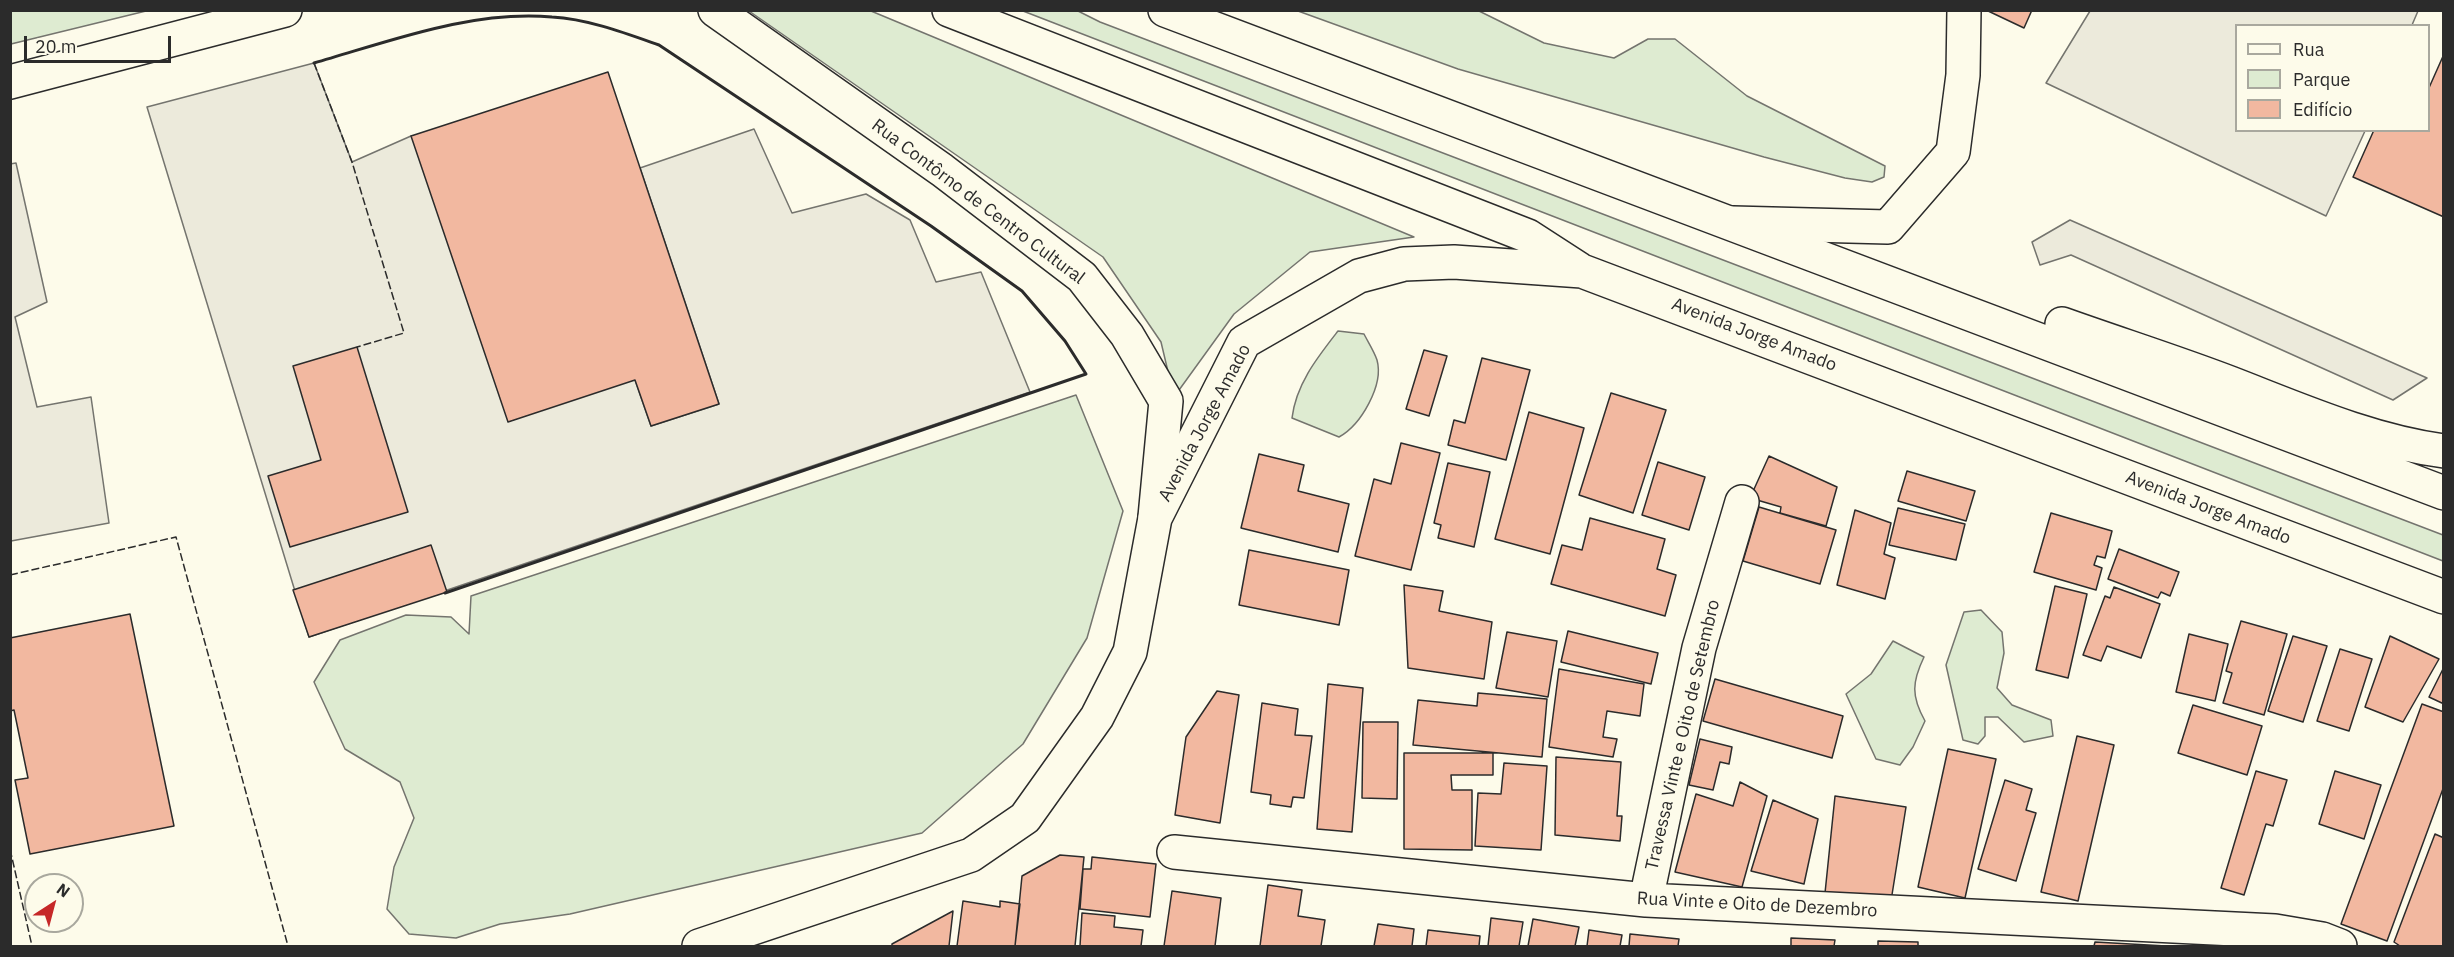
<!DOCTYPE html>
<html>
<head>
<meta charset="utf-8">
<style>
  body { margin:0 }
  #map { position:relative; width:2454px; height:957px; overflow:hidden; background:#fdfbea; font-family:"IBM Plex Sans",sans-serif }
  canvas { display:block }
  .frame { position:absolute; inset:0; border:12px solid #2b2b2b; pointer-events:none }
  .legend { position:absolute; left:2235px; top:24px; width:195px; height:108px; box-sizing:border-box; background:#fdfbea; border:2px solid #a9a89e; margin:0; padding:8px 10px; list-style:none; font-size:18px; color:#2b2b2b }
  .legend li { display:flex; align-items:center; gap:12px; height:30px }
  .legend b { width:30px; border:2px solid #a9a89e }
  .north { position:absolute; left:24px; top:873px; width:60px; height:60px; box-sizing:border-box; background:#fdfbea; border:2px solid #a9a89e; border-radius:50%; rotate:36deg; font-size:16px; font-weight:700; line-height:24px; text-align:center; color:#2b2b2b }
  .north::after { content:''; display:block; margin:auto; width:21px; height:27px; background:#c62828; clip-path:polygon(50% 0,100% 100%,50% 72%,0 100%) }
  .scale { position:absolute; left:24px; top:36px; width:147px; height:27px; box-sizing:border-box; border:3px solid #2b2b2b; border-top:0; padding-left:8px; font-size:18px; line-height:21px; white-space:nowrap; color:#2b2b2b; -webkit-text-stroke:4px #fdfbea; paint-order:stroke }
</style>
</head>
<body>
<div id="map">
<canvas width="2454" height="957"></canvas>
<div class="frame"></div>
<ul class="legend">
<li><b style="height:8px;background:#fdfbea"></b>Rua</li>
<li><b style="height:16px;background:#deebd1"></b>Parque</li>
<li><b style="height:16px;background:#f2b8a0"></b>Edifício</li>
</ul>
<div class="north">N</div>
<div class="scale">20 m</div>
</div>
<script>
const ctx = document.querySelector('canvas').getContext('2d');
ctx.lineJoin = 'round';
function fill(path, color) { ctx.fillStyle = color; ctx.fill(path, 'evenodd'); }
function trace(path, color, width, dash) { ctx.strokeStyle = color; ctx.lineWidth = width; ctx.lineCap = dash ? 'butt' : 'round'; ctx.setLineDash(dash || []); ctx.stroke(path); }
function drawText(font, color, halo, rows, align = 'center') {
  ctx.font = font + ' "IBM Plex Sans",sans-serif'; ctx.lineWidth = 4.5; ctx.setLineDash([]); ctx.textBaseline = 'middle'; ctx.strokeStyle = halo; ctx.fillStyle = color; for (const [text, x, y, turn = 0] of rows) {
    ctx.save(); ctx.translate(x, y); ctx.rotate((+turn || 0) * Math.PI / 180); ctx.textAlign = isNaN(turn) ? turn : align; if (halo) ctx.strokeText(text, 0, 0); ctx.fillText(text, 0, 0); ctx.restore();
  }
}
const green = new Path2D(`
  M11,10H146V11L11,44Z
  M749,11H871L1414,237L1310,252L1234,314L1174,397L1161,342L1103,257Z
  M1023,11H1078L1100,22L2443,535V561Z
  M1298,11H1479L1544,43L1614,58L1648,39H1675L1747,96L1885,166L1884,177L1872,182L1845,178L1764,157L1458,69Z
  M1338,331L1364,334C1368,342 1374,351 1377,360C1384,385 1361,425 1339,437L1292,418C1296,384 1317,358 1338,331Z
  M1076,395L1123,511L1087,638L1023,744L922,833L570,914L500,924L456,938L409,934L387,909L394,867L414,818L400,782L345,749L314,682L340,640L406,615L451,617L469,634L471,596Z
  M1981,610L2002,632L2004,653L1997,688L2012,705L2051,720L2053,736L2024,742L1998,717H1985V736L1978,744L1963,740L1946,665L1964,612Z
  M1893,641L1924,657C1912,682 1911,696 1925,721L1913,747L1900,765L1876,759L1846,694L1871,674Z`);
const parking = new Path2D(`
  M2090,11V10L2418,11L2412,25L2236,26V130L2365,131L2326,216L2046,83Z
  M314,63L352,162L411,136L635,380L651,426L719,404L640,168L754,129L792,213L866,194L910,220L936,282L981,272L1030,392L309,637L147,107Z
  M16,163L47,302L15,317L37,407L91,397L109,523L11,541L10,164Z
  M2070,220L2427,378L2393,400L2071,255L2040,265L2032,242Z`);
const building = new Path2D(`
  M1986,10H2032L2024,28Z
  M2444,54V217L2353,177L2374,130H2428V90Z
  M608,72L719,404L651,426L635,380L508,422L411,136Z
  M357,347L408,512L290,547L268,476L321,460L293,366Z
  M1424,350L1447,356L1429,416L1406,409Z
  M1482,358L1530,370L1506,460L1448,445L1454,420L1465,423Z
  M1611,393L1666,410L1633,513L1579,495Z
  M1529,412L1584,428L1550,554L1495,539Z
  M1401,443L1440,453L1411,570L1355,556L1374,479L1391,484Z
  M1259,454L1304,465L1298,491L1349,504L1338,552L1241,528Z
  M1769,456L1837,487L1826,526L1780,513L1781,507L1750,498Z
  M1658,462L1705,477L1689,530L1642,515Z
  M1448,463L1490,472L1474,547L1438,538L1441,525L1434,523Z
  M1907,471L1975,491L1966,521L1898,501Z
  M1759,507L1836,530L1820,584L1743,561Z
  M1898,508L1965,524L1956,560L1889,545Z
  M1855,510L1891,523L1884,554L1895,558L1885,599L1837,585Z
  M2051,513L2112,531L2105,558L2097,556L2094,565L2102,568L2096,590L2034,572Z
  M1590,518L1665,539L1657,569L1676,575L1665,616L1551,584L1562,545L1582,550Z
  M431,545L447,592L309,637L293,590Z
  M2119,549L2179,572L2170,596L2161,592L2158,598L2108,579Z
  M1249,550L1349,570L1339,625L1239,605Z
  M1404,585L1443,591L1439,611L1492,622L1484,679L1408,668Z
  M2055,586L2087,594L2068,678L2036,670Z
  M2114,587L2160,604L2141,658L2107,646L2101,661L2083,655L2105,596L2110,598Z
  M130,614L174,826L30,854L15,780L28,778L14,710L10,711V638Z
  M2241,621L2287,634L2264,715L2223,703L2232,673L2226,671Z
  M1568,631L1658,653L1651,684L1561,662Z
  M1507,632L1557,641L1548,697L1496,688Z
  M2189,634L2228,644L2215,701L2176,692Z
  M2293,636L2327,646L2303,722L2268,711Z
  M2390,636L2439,659L2403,722L2365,707Z
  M2340,649L2372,659L2349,731L2317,721Z
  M2444,667V704L2429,697Z
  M1559,669L1644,684L1640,716L1607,711L1603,737L1617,739L1613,757L1549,747Z
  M1715,679L1843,716L1832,758L1703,721Z
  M1328,684L1363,688L1352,832L1317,829Z
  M1217,691L1239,695L1220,823L1175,815L1186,737Z
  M1478,693L1547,699L1542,757L1413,745L1418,700L1477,706Z
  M1262,703L1298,709L1295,735L1312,736L1304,798L1293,797L1291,807L1270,804L1271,795L1251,792Z
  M2422,704L2444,712V786L2387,941L2341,924Z
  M2193,705L2262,726L2247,775L2178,753Z
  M1363,722H1398L1397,799L1362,798Z
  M2077,736L2114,745L2078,901L2041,892Z
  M1700,739L1732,747L1729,764L1720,762L1713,790L1689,785Z
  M1948,749L1996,759L1965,898L1918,887Z
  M1404,753H1493V775H1451L1452,790H1472V850L1404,849Z
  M1556,757L1621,762L1617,816H1622L1620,841L1555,835Z
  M1504,763L1547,766L1541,850L1475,846L1478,793L1501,794Z
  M2256,771L2287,780L2273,826L2266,824L2244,895L2221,888Z
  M2335,771L2381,785L2364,839L2319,824Z
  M2005,780L2032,789L2026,810L2036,813L2016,881L1978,869Z
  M1740,782L1767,796L1742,887L1675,872L1696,794L1733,806Z
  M1835,796L1906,807L1891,901L1825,893Z
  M1773,800L1818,819L1804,884L1751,871Z
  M2435,834L2444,838V946H2400L2394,942Z
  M1060,855L1084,857L1075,946H1015L1022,876Z
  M1092,857L1156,864L1150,917L1080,909L1083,869H1091Z
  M1268,885L1302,890L1298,916L1325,920L1321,946H1260Z
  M1172,891L1221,898L1215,946H1164Z
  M963,901L1000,907V901L1020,904L1015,946H957Z
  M953,911L949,946H892V944Z
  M1082,913L1115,916L1114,927L1143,930L1141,946H1080Z
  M1491,918L1523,922L1519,946H1488Z
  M1533,919L1579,927L1575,946H1528Z
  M1378,924L1414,929L1412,946H1374Z
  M1428,930L1480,936L1479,946H1426Z
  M1589,930L1622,935L1620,946H1587Z
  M1630,934L1679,939L1678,946H1629Z
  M1791,938L1835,940L1834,946H1791Z
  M1878,941L1918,942V946H1878Z
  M2095,942L2166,946H2094Z`);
const street = new Path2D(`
  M1733,223L1888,227L1953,152L1963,75L1964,10
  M1174,852L1646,900L2275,931L2322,939L2340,946
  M1646,900L1699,648L1742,502`);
const secondary = new Path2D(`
  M715,10L942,170L1082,277L1127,335L1166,401L1155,517
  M10,82L285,10`);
const primary = new Path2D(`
  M949,10L1528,236L1579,269
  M1165,10L2444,493
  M2062,324C2118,344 2175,362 2230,383C2300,410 2370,441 2444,451
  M699,946L971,855L1025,818L1097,717L1130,652L1155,518L1244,342L1359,276L1404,264L1454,262L1582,271L2444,597`);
const fence = new Path2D(`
  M314,63L352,162L404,333L357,347
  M10,575L176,537L288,946
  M10,849L32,946`);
const wall = new Path2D(`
  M314,63C391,41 471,10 552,17C588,19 625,33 659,45L931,226L1022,291L1065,341L1086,374L445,593`);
const streetNames = [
  ["Rua Contôrno de Centro Cultural",978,202,37],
  ["Avenida Jorge Amado",1754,335,21],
  ["Avenida Jorge Amado",1205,423,-62],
  ["Avenida Jorge Amado",2208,508,21],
  ["Travessa Vinte e Oito de Setembro",1683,735,-77],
  ["Rua Vinte e Oito de Dezembro",1757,905,3]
];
fill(green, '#deebd1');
trace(green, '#74746e', 1.5);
fill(parking, '#eceadb');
trace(parking, '#74746e', 1.5);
fill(building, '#f2b8a0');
trace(building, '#2b2b2b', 1.5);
trace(street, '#2b2b2b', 36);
trace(secondary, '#2b2b2b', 36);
trace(primary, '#2b2b2b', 36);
trace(street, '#fdfbea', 33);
trace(secondary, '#fdfbea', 33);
trace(primary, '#fdfbea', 33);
trace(fence, '#2b2b2b', 1.5, [8, 3]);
trace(wall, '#2b2b2b', 3);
drawText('18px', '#2b2b2b', '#fdfbea', streetNames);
</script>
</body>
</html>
